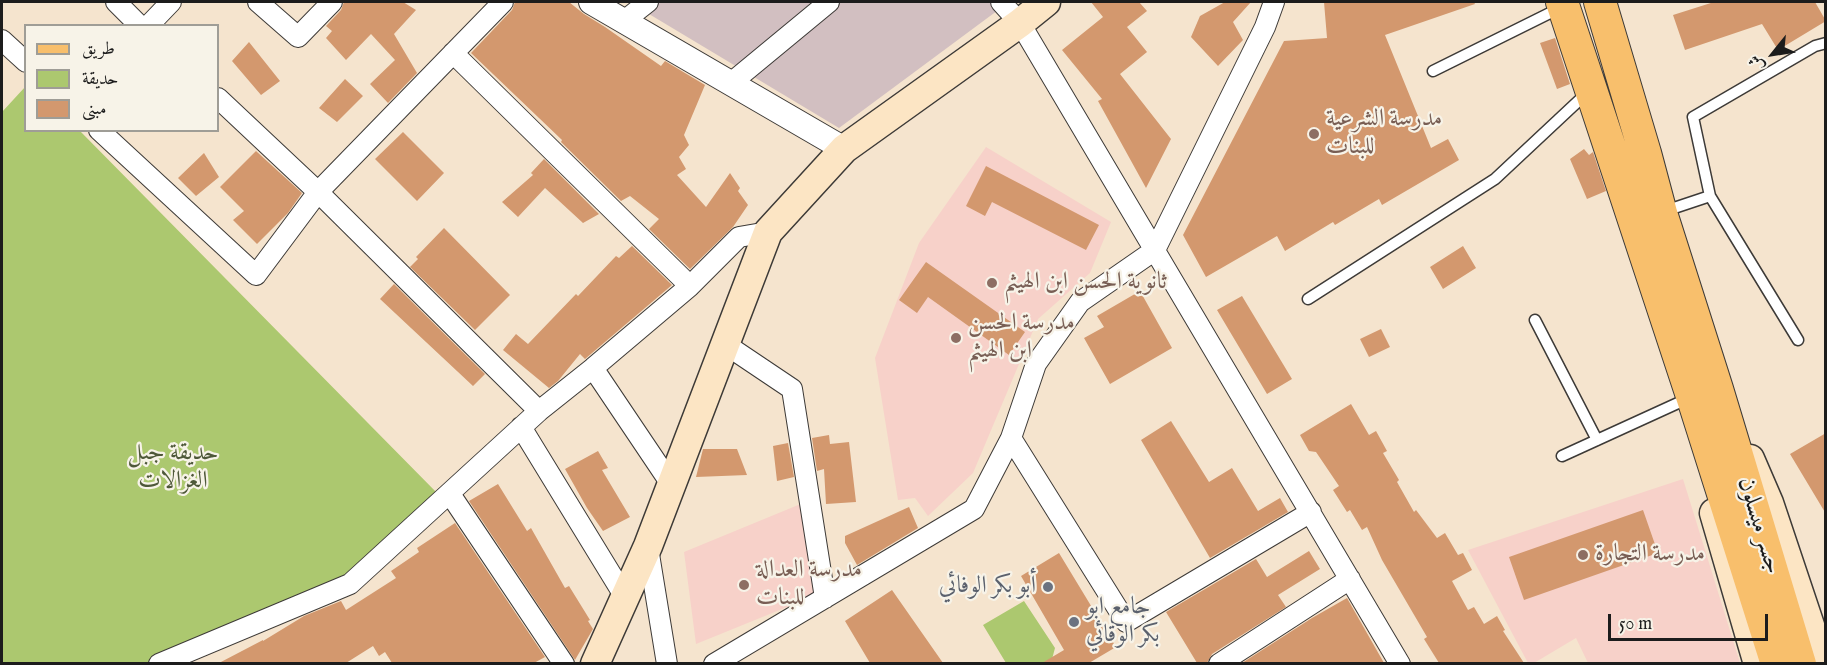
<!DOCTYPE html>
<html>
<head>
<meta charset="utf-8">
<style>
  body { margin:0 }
  #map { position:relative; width:1827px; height:665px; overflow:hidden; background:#f5e4ce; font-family:"IM FELL English",Amiri,serif }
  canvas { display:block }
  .frame { position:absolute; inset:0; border:3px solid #1c1c1c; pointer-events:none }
  .legend { position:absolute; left:24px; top:24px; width:195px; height:108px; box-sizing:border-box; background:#f7f3e8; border:2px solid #9f9d96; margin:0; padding:8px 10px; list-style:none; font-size:18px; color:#1c1c1c }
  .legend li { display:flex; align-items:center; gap:12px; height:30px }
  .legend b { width:30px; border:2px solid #9f9d96 }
  .north { position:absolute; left:1743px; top:24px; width:60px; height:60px; -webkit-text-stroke:4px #f7f3e8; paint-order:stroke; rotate:240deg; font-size:16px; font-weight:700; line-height:24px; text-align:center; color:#1c1c1c }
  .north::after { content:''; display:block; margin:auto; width:21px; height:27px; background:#1c1c1c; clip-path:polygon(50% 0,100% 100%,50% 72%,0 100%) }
  .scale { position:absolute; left:1608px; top:614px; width:160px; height:27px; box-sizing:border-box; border:3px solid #1c1c1c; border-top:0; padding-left:8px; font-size:18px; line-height:21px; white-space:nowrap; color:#1c1c1c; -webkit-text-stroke:4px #f7f3e8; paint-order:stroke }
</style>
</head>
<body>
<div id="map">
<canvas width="1827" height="665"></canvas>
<div class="frame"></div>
<ul class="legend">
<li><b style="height:8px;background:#f8bf6c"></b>طريق</li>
<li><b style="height:16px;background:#acc86f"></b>حديقة</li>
<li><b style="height:16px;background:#d3986e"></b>مبنى</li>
</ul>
<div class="north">ش</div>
<div class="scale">50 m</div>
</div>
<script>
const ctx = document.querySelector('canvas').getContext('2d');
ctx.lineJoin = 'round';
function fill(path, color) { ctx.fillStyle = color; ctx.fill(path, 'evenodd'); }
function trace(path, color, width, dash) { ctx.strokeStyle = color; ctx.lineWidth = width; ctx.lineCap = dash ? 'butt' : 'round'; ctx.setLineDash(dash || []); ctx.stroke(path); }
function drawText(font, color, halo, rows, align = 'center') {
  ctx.font = font + ' "IM FELL English",Amiri,serif'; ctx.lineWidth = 4.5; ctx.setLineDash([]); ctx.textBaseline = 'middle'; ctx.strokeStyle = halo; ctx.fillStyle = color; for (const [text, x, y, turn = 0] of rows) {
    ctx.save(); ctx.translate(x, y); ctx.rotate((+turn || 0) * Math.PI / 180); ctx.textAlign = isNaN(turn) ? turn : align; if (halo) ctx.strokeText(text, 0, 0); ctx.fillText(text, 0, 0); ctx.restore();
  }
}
const built = new Path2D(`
  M986,147L1111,222L1090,273L1038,319L973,473L928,516L915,498L898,500L875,358L919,243Z
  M1683,479L1740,663H1588L1576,638L1534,663H1528L1468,550Z
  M803,503L819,594L696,644L684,552Z`);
const industrial = new Path2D(`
  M629,2H1009L839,128Z`);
const green = new Path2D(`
  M25,87L26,130L80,131L439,495L347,579L147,663H2V112Z
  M1024,601L1055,648L1051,663H1006L983,625Z`);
const building = new Path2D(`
  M344,2H403L416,10L394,34L417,73L388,103L370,84L395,60L371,34L346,60L326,38L332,31L326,26L341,10Z
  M515,2H569L584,14L605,27L661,66L665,61L705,85L684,135L689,145L679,157L686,169L677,175L706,207L730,173L740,188L738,191L748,205L733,227L690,269L649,229L659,219L630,196L621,201L561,142L562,140L471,53L512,10Z
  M1091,2H1139L1147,11L1127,27L1147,52L1120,74L1171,139L1146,188L1098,101L1102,99L1062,50L1103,17Z
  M1225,2H1251L1233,22L1243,40L1218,66L1191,37L1200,16Z
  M1324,2H1474L1475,4L1385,35L1431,148L1448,139L1459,160L1382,205L1379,199L1335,225L1333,222L1285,251L1277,236L1206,277L1183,235L1284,41L1327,38Z
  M1714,2H1815L1826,21L1778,50L1762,24L1685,50L1673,15Z
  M1555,38L1570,84L1557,89L1540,43Z
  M249,42L280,81L261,95L232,61Z
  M345,79L363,96L337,122L319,108Z
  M403,132L444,173L417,201L375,159Z
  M1584,149L1589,155L1593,152L1606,191L1587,199L1570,159Z
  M256,151L302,193L288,213L257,244L233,220L244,211L220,187Z
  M204,153L219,177L196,196L178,178Z
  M544,159L599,214L583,223L545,188L518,217L502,202L533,175L531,173Z
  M986,166L1099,225L1086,250L992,202L985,216L966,206Z
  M444,228L510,295L475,330L410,267L418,259L416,257Z
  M632,246L672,285L585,359L580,354L558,381L549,388L503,350L516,334L528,344L576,294L578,296L616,256L619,258Z
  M1463,246L1476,268L1443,289L1430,267Z
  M926,262L1025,332L1009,355L928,297L917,313L899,300Z
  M394,284L485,374L473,386L380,299Z
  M1140,291L1172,348L1110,384L1084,338L1104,327L1097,316Z
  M1242,296L1292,379L1267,394L1217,310Z
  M1381,329L1390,347L1369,357L1360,339Z
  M1351,404L1369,435L1376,431L1387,451L1383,453L1399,480L1397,482L1414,512L1416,510L1437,538L1445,533L1458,555L1463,553L1472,570L1452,581L1468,610L1474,607L1484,624L1497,616L1505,630L1503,631L1524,663H1439L1424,639L1427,637L1382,560L1367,527L1362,530L1350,510L1347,512L1333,490L1339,486L1316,452L1309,451L1300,435Z
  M1171,421L1209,482L1232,468L1258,511L1280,498L1288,512L1210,558L1141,440Z
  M1826,433V514L1790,454Z
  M829,435L830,444L849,442L856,502L826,504L824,469L817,471L812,438Z
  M788,443L794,477L777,481L773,446Z
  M703,449H737L747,475L696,477Z
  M598,451L608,468L602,470L630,517L603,531L587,508L565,469Z
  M498,484L527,531L531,528L565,588L569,586L590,620L588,621L593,629L575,660L469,501Z
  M909,507L918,528L857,565L845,543V536Z
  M1643,510L1658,553L1524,600L1509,557Z
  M455,523L545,657L534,663H392L385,652L379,656L373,646L346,663H219L263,640V641L304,616L341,601L346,610L396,578L391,571L419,552L417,548Z
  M1309,551L1320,569L1278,595L1286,607L1212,654L1207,663H1197L1166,612L1256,559L1267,577Z
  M1059,553L1116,647L1089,663H1042L1064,650L1021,576Z
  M892,590L943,663H870L845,621Z
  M1347,598L1384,663H1242L1312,618Z`);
const service = new Path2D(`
  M1433,71L1560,8
  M1662,212L1710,196
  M1308,299L1495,179L1588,92
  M1535,320L1597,440
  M1798,340L1710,196L1693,117L1815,46L1826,43
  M1562,456L1689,398`);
const minor = new Path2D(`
  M116,2L140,26
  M258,2L298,37L332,2
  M1001,2L1020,23L1400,664
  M624,21L648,2
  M148,26L171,2
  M2,40L26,62
  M453,53L690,286
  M731,83L829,2
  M218,98L318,192L539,411
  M99,130L256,275L318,192L503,2
  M725,344L792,389L825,598
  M593,368L671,484
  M521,427L625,597
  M1011,438L1126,622L1311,512
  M450,494L564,664
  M648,548L667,664
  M159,664L350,584L539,411L593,368L690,286L739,237L768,232
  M714,664L974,509L1011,438L1036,364L1080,302L1155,250L1265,27L1274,2
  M1219,664L1350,579`);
const tertiary = new Path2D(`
  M591,2L844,149`);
const secondary = new Path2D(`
  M1750,459L1769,503L1823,664
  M1714,513L1758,664
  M595,664L648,546L768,232L844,149L1020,23L1046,2`);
const primary = new Path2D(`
  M1562,2L1695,405L1777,664
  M1600,2L1645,153L1661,213L1717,389L1800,664`);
const markers = [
  [1314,134,6,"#8d6e63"],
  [992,283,6,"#8d6e63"],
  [956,338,6,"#8d6e63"],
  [1583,555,6,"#8d6e63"],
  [744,585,6,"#8d6e63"],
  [1048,587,6,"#6b7280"],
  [1074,622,6,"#6b7280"]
];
const educationNames = [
  ["مدرسة الشرعية",1326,120],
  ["للبنات",1326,148],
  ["ثانوية الحسن ابن الهيثم",1004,283],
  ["مدرسة الحسن",968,324],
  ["ابن الهيثم",968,352],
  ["مدرسة التجارة",1595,555],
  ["مدرسة العدالة",756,571],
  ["للبنات",756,599]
];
const parkNames = [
  ["حديقة جبل",173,454],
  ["الغزالات",173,482]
];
const streetNames = [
  ["جسر ميسلون",1758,526,73]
];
const worshipNames = [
  ["أبو بكر الوفائي",1036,587],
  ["جامع ابو",1086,608,"left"],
  ["بكر الوقائي",1086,636,"left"]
];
fill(built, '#f7d1c9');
fill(industrial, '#d2bfc1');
fill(green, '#acc86f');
fill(building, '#d3986e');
trace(service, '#3d3a37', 13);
trace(minor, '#3d3a37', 22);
trace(tertiary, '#3d3a37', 26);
trace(secondary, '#3d3a37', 31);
trace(primary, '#3d3a37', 34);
trace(service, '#fff', 10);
trace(minor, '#fff', 20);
trace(tertiary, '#fff', 24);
trace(secondary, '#fce5c4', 28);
trace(primary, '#f8bf6c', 32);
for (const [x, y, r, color] of markers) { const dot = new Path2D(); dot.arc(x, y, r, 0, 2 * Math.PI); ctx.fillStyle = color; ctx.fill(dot); trace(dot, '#f7f3e8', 2); }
drawText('24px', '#785e54', '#f7f3e8', educationNames, 'left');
drawText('24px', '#4e5839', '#f7f3e8', parkNames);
drawText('24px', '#1c1c1c', '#f7f3e8', streetNames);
drawText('24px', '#5b616d', '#f7f3e8', worshipNames, 'right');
</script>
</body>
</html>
